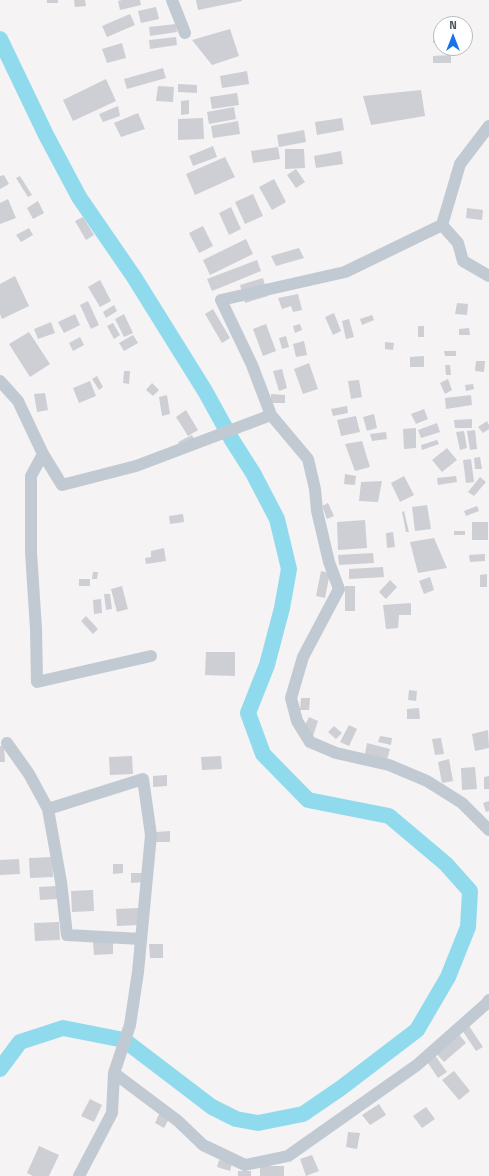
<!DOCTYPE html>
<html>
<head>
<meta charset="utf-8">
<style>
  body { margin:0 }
  #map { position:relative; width:489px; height:1176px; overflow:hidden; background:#f5f3f3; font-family:"Titillium Web",sans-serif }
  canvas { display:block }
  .north { position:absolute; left:433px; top:16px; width:40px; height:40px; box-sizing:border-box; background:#fff; border:1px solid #b7bbc0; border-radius:50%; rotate:0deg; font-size:11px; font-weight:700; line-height:16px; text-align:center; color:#4a5661 }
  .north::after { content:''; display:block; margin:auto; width:14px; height:18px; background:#1a73e8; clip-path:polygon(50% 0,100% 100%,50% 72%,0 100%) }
</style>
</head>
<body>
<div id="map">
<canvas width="489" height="1176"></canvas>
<div class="north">N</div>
</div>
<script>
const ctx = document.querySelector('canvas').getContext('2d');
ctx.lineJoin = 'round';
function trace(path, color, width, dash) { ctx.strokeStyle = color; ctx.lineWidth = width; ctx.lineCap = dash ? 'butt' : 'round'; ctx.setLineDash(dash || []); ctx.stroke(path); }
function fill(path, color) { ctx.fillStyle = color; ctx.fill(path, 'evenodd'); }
const canal = new Path2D(`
  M0,39L46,135L79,197L134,277L205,391L232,440L253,473L277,519L289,569L282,608L267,665L248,713L263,754L308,800L389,816L446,864L470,891L468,927L448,977L417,1030L341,1088L303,1114L258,1123L236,1119L212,1107L124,1040L63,1028L20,1042L0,1069`);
const building = new Path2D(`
  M47,0H58V3H47Z
  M74,0H85L86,6L75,7Z
  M122,0H140L141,5L120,10L118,1Z
  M196,0H242V1L198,10Z
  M156,7L159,19L141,23L138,11Z
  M130,14L135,25L107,37L102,26Z
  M176,24L177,32L150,36L149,27Z
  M230,29L239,56L212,65L192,40Z
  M434,32H441V43H433Z
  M176,37L177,45L150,49L149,40Z
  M122,43L126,58L107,63L102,49Z
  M451,55V63H433V56Z
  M163,68L166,78L127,89L124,79Z
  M247,71L249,84L222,88L220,76Z
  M106,79L116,101L73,121L63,100Z
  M178,84L197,85V93L178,92Z
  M158,86L174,87L173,102L156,101Z
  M421,90L425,116L371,125L363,96Z
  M237,93L239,105L212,109L210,97Z
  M189,100V114L181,115V101Z
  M118,106L120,116L103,122L99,114Z
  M234,107L236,119L209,124L207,112Z
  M138,113L145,129L121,137L114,123Z
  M203,118L204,139L178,140V119Z
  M342,118L344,130L317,135L315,122Z
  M238,121L240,134L213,138L211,126Z
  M304,130L306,142L279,147L277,135Z
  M213,146L217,157L193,166L189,156Z
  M278,147L280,159L253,163L251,151Z
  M285,149H304L305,168L285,169Z
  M341,151L343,164L316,168L314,156Z
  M225,157L235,177L195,195L186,174Z
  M296,169L305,182L296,188L287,175Z
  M4,175L9,184L0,189V176Z
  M20,176L32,195L28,197L16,178Z
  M274,179L286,202L272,210L259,187Z
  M253,194L263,216L245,224L235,202Z
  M8,199L16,218L0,224V203Z
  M38,201L44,213L33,219L27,208Z
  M231,207L241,229L229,235L219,213Z
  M467,208L483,210L482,220L466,218Z
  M83,217L94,235L86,240L75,221Z
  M203,226L213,246L199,253L189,233Z
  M29,228L33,235L21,242L16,235Z
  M246,239L253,254L210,275L203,260Z
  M299,248L304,258L276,266L271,256Z
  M257,260L261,271L212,291L207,279Z
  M15,276L29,306L2,319L0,314V284Z
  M263,278L268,296L245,303L240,285Z
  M100,280L111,301L100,307L88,287Z
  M298,294L302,310L293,312L291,306L282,309L278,298Z
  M88,301L99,325L91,329L80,305Z
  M457,303L468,304L467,315L455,314Z
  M114,305L117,311L106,318L103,312Z
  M213,309L230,338L222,343L205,314Z
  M334,313L341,331L333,335L325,317Z
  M75,314L80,325L64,333L58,322Z
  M124,314L133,333L124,337L115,319Z
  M372,315L374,320L362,325L360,319Z
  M349,319L354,337L346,339L342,321Z
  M51,322L55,333L38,339L34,329Z
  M113,323L120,335L114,339L107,326Z
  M266,324L276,351L263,356L253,329Z
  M300,324L302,330L295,333L293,326Z
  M418,326H424V337H418Z
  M469,328L470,335H459V329Z
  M29,332L50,364L30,377L9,344Z
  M133,335L138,343L124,351L119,343Z
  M286,336L289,347L282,349L279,338Z
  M80,337L84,345L73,351L69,343Z
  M304,341L307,355L296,357L293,344Z
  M385,342L394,343L393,350L385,349Z
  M444,351H456V356H445Z
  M424,356V367H410V357Z
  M476,361H485L484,372L475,371Z
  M309,363L318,389L303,394L294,369Z
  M445,365H450L451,375H446Z
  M282,369L287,388L279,391L273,371Z
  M124,371H130L129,384L123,383Z
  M97,376L103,387L99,390L92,379Z
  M448,379L452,390L445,394L440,383Z
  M359,380L362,397L351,399L348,381Z
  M90,381L96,396L79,403L73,388Z
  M152,383L159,390L153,396L146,390Z
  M473,384L474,389L466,391L465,385Z
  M45,393L48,410L37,412L34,394Z
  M271,394L285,395V403H271Z
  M167,395L170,414L162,416L159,397Z
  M471,395L472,405L446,409L445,398Z
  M347,406L348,413L333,416L331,409Z
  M424,409L428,419L416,424L411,414Z
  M186,410L198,430L188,436L176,417Z
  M374,414L377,428L367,431L363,417Z
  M356,416L360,432L341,436L337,420Z
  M472,419V428H455L454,420Z
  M487,421L489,425V429L483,433L478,427Z
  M437,423L440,432L421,438L418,430Z
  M416,428V448L404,449L403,429Z
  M475,430L477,449L470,450L467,431Z
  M464,431L467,448L460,450L456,432Z
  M386,432L387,439L372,441L370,434Z
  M192,435L196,442L182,447L178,442Z
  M437,440L439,444L422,450L421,445Z
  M362,441L370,467L355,471L345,444Z
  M447,448L457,460L442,472L432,460Z
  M480,457L482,469H475L474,458Z
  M471,459L474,482L466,483L463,460Z
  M345,474L356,476L355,485L344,484Z
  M404,476L414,495L400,502L391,483Z
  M456,476L457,482L438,485L437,478Z
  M480,477L486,482L474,496L468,492Z
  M382,481L378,502L359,501L361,482Z
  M328,503L334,516L327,519L322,506Z
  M427,505L431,529L415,531L412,507Z
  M477,506L479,511L466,516L464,511Z
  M404,511L409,532H406L402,512Z
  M183,514L184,522L170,524L169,516Z
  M365,520L367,548L338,550L337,522Z
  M472,522H488V540H472Z
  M454,531H465V535H454Z
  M393,532L395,547L387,548L386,533Z
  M434,538L447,568L418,573L410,542Z
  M164,548L166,561L146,564L145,558L151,557V551Z
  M373,553L374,563L339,565L338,555Z
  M485,554V561L470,562L469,555Z
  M383,567L384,577L349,579V569Z
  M321,571L330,573L325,598L316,596Z
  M93,572H98L97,579H92Z
  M487,574V587H480V575Z
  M430,577L434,590L424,594L419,581Z
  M79,579H90V586H79Z
  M390,580L397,587L386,599L379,592Z
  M122,586L128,609L117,612L111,589Z
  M345,586H355V611H345Z
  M104,594H110L112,609L106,610Z
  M101,599L102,613L94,614L93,600Z
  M411,603V615H399L398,628L386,629L383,605Z
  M86,616L98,629L93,634L81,621Z
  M206,652H235V676L205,675Z
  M409,690L417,691L416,701L408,700Z
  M301,698H310L309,710H300Z
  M419,708L420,719H407V709Z
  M309,717L318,721L313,736L304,727Z
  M349,725L357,729L349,746L340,742Z
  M334,726L342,733L336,739L328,732Z
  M488,730L489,748L475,751L472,734Z
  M380,736L392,738L391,745L378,742Z
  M441,738L444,754L435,755L432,739Z
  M367,743L390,749L387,760L365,754Z
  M0,746H4L5,762H0Z
  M132,756L133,774L110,775L109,757Z
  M221,756L222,769L202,770L201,757Z
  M449,759L453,781L442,783L438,762Z
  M475,767L477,789L462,790L461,768Z
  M167,775V786L153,787V776Z
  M489,776V789H484V777Z
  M489,801V811L486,812L483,803Z
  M170,831V842H156V832Z
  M52,857L53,877L30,878L29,858Z
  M19,859L20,874L0,875V860Z
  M113,864H123V873L113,874Z
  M131,873H143L144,882L131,883Z
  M58,886V899L40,900L39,887Z
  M93,890L94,911L72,912L71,891Z
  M138,908V925L117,926L116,909Z
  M59,922L60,940L35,941L34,923Z
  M113,941V954L94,955L93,942Z
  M149,944H163V958H150Z
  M469,1026L483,1047L476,1051L462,1030Z
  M457,1032L466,1043L444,1062L434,1051Z
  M434,1054L447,1072L438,1078L426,1060Z
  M454,1071L470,1091L459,1100L442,1080Z
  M90,1099L102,1105L94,1122L81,1116Z
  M379,1104L386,1115L370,1125L362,1115Z
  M426,1107L435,1119L422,1128L413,1116Z
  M160,1112L170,1117L164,1128L155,1123Z
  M348,1132L360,1133L357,1149L346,1147Z
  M39,1146L59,1155L49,1176H33L27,1173Z
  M312,1155L319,1171L306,1176L300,1159Z
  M219,1160L232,1163L230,1171L217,1167Z
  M260,1166H284V1176H260Z
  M238,1171H251V1176H238Z`);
const minor = new Path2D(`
  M172,0L185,33
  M442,225L458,243L463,261L489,276
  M0,381L18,401L43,454
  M271,415L308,459L315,489L317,511L329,562L339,589L303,657L291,698L297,721L310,742L336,753L389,765L427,781L462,803L489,830
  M151,656L37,682L36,629L31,552V476L43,454L62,485L136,466L271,415L252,365L221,300L345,272L442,225L460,164L489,126
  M7,743L29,774L48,809L61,882L67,935L141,939
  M48,809L143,779L151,835L138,972L130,1025L114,1073L112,1113L79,1176
  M114,1073L178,1121L203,1145L245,1165L288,1156L417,1065L486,1004L489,1000`);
trace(canal, '#90daee', 16);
fill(building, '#cdcfd5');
trace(minor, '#c1cad2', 12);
</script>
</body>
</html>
